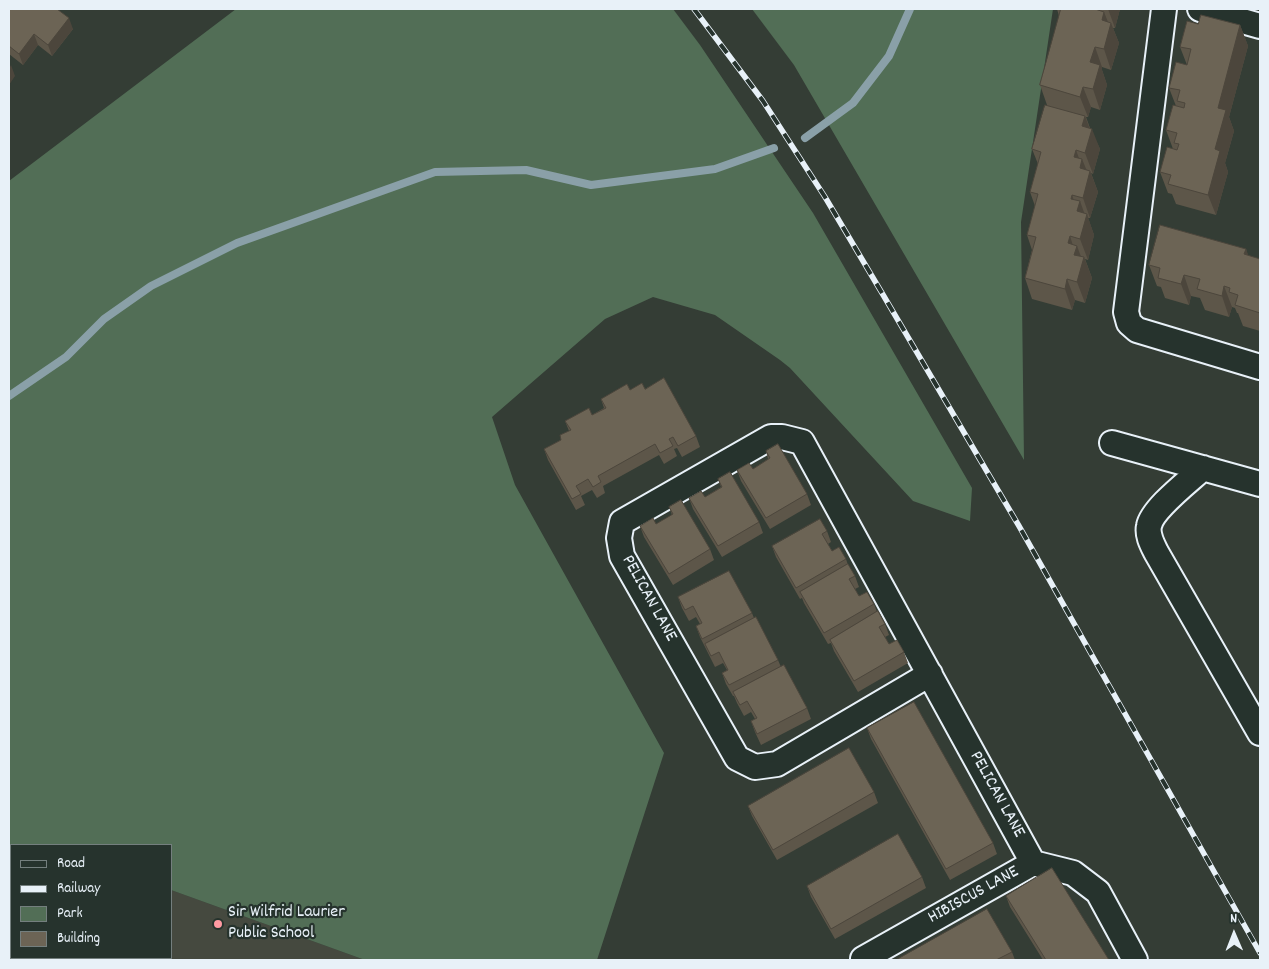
<!DOCTYPE html>
<html>
<head>
<meta charset="utf-8">
<style>
  body { margin:0 }
  #map { position:relative; width:1269px; height:969px; overflow:hidden; background:#343d35; font-family:Dekko,sans-serif }
  canvas { display:block }
  .frame { position:absolute; inset:0; border:10px solid #e8f1f8; pointer-events:none }
  .legend { position:absolute; left:10px; top:844px; width:162px; height:115px; box-sizing:border-box; background:#26332d; border:1px solid #747f7e; margin:0; padding:6px 9px; list-style:none; font-size:15px; color:#e8f1f8 }
  .legend li { display:flex; align-items:center; gap:10px; height:25px }
  .legend b { width:25px; border:1px solid #747f7e }
  .north { position:absolute; left:1209px; top:909px; width:50px; height:50px; -webkit-text-stroke:4px #26332d; paint-order:stroke; rotate:359deg; font-size:14px; font-weight:700; line-height:20px; text-align:center; color:#e8f1f8 }
  .north::after { content:''; display:block; margin:auto; width:18px; height:22px; background:#e8f1f8; clip-path:polygon(50% 0,100% 100%,50% 72%,0 100%) }
</style>
</head>
<body>
<div id="map">
<canvas width="1269" height="969"></canvas>
<div class="frame"></div>
<ul class="legend">
<li><b style="height:6px;background:#26332d"></b>Road</li>
<li><b style="height:6px;background:#e8f1f8"></b>Railway</li>
<li><b style="height:14px;background:#526e56"></b>Park</li>
<li><b style="height:14px;background:#6c6455"></b>Building</li>
</ul>
<div class="north">N</div>
</div>
<script>
const ctx = document.querySelector('canvas').getContext('2d');
ctx.lineJoin = 'round';
function fill(path, color) { ctx.fillStyle = color; ctx.fill(path, 'evenodd'); }
function trace(path, color, width, dash) { ctx.strokeStyle = color; ctx.lineWidth = width; ctx.lineCap = dash ? 'butt' : 'round'; ctx.setLineDash(dash || []); ctx.stroke(path); }
function drawText(font, color, halo, rows, align = 'center') {
  ctx.font = font + ' Dekko,sans-serif'; ctx.lineWidth = 4.5; ctx.setLineDash([]); ctx.textBaseline = 'middle'; ctx.strokeStyle = halo; ctx.fillStyle = color; for (const [text, x, y, turn = 0] of rows) {
    ctx.save(); ctx.translate(x, y); ctx.rotate((+turn || 0) * Math.PI / 180); ctx.textAlign = isNaN(turn) ? turn : align; if (halo) ctx.strokeText(text, 0, 0); ctx.fillText(text, 0, 0); ctx.restore();
  }
}
const built = new Path2D(`
  M171,890L365,960H35L36,958H171Z`);
const green = new Path2D(`
  M236,9H673L700,45L813,213L972,488L970,521L913,501L790,368L780,360L715,315L653,297L605,319L492,417L515,485L664,753L597,960H365L171,890V845H11V958H36L35,960H9V181Z
  M752,9H1053L1021,222L1024,460L794,65Z`);
const stream = new Path2D(`
  M805,138L853,103L889,56L910,9
  M9,396L66,357L104,319L151,286L237,243L435,172L526,170L591,185L715,169L774,148`);
const minor = new Path2D(`
  M1164,9L1126,312L1129,323L1137,330L1260,367
  M1200,9L1260,26
  M1112,443L1260,484
  M1203,468C1189,481 1152,509 1149,526C1147,535 1152,544 1156,552L1260,733
  M930,674L777,764L755,767L737,758L622,556L619,538L622,522L771,437H782L802,442L1033,863
  M864,960L863,959L1033,863L1073,873L1098,892L1135,960`);
const rail = new Path2D(`
  M694,9L763,101L825,197L882,293L1019,526L1260,953`);
const wall = new Path2D(`
  M9,9L48,10L73,29L52,56L38,45L23,65L9,54Z
  M1057,9H1120L1115,28H1113L1119,43L1111,70L1102,67V70L1107,85L1100,110L1091,107L1088,117H1086L1090,128L1100,149L1093,174L1091,173L1098,192L1090,218H1088L1094,235L1088,260L1085,259L1092,278L1085,303L1075,300L1072,310L1032,299L1025,278L1032,250L1027,235L1035,206L1030,192L1038,164L1032,149L1047,105L1040,85L1059,16Z
  M1198,24L1240,25L1248,46L1229,117L1234,131L1225,163L1228,172L1216,215L1176,204L1172,194L1168,193L1160,172L1173,149L1166,130L1176,106L1169,88L1187,65L1180,47Z
  M1246,249L1248,256L1260,259V331L1243,326L1238,313H1237L1235,308L1232,307L1229,317L1205,310L1200,298L1191,296L1189,305L1165,298L1161,287L1157,286L1149,265Z
  M645,389L696,436L700,447L682,457L677,448L674,449L677,456L664,464L659,455L603,486L605,493L597,498L592,490L581,496L585,505L576,510L548,460L544,449L561,440L569,431L565,421L592,415L604,408L601,399L630,390Z
  M766,451L807,494L811,505L770,529L741,481L737,470L753,469L768,459Z
  M718,479L759,522L763,533L722,557L693,509L689,498L705,497L721,487Z
  M669,507L710,549L714,560L673,585L644,537L640,526L656,524L672,515Z
  M827,531L831,542L828,544L832,551L846,559L848,565L855,576L859,587L855,589L859,596L874,604L877,612L885,624L889,635L885,637L889,644L904,652L908,663L858,692L834,651L831,643L828,644L804,603L802,598L800,599L776,557L772,546Z
  M678,597L752,613L754,618L778,660L781,667L807,708L811,719L761,745L755,732L751,721L755,719L751,712L744,716L737,703L734,696H733L726,684L722,673L727,670L723,663L715,667L700,637L696,626L700,624L696,617L689,621L682,608Z
  M867,728L993,843L997,854L950,880L871,739Z
  M874,792L878,803L777,860L752,816L748,806Z
  M922,877L926,888L835,939L811,897L807,886Z
  M1006,896L1109,960H1043L1010,907Z
  M1012,952L1015,960H896Z`);
const shadedWall = new Path2D(`
  M1095,9H1098L1102,20L1104,12L1110,27L1111,23L1119,43L1111,70L1104,49Z
  M1108,9H1120L1115,28Z
  M69,18L73,29L52,56L48,45Z
  M1240,25L1248,46L1229,117L1234,131L1225,163L1228,172L1216,215L1208,195L1218,108Z
  M34,34L38,45L23,65L19,54Z
  M1095,47L1102,67V70L1107,85L1100,110L1093,89L1090,62Z
  M11,65L15,76L9,85V69Z
  M1083,87L1091,107L1088,117L1080,97Z
  M1085,116L1091,132L1092,129L1100,149L1093,174L1085,153L1082,126Z
  M1076,150L1081,164L1082,159L1089,176L1090,171L1098,192L1090,218L1083,198L1074,157Z
  M1072,195L1077,209L1080,201L1086,218L1087,214L1094,235L1088,260L1080,239L1071,199Z
  M1070,236L1075,252L1077,246L1083,262L1084,257L1092,278L1085,303L1077,282L1068,243Z
  M1246,249L1254,270L1244,254Z
  M1184,275L1191,296L1189,305L1181,284Z
  M1067,279L1075,300L1072,310L1065,289Z
  M1224,286L1232,307L1229,317L1222,296Z`);
const building = new Path2D(`
  M9,9H47L48,10L49,9H57L69,18L48,45L34,34L19,54L9,46Z
  M1061,9H1095L1104,12L1102,20L1111,23L1104,49L1095,47L1090,62L1100,65L1093,89L1083,87L1080,97L1040,85Z
  M1201,15L1240,25L1218,108L1226,110L1215,149L1220,151L1208,195L1168,184L1171,175L1160,172L1167,147L1177,150L1179,144L1174,143L1177,133L1166,130L1173,105L1184,108L1185,103L1177,101L1180,90L1169,88L1176,62L1187,65L1191,49L1180,47L1187,21L1198,24Z
  M1045,105L1085,116L1082,126L1092,129L1085,153L1076,150L1074,157L1082,159L1080,168L1090,171L1083,198L1072,195L1071,199L1080,201L1077,211L1087,214L1080,239L1070,236L1068,243L1077,246L1074,255L1084,257L1077,282L1067,279L1065,289L1025,278L1036,237L1027,235L1038,194L1030,192L1041,152L1032,149Z
  M1160,225L1246,249L1244,254L1260,259V313L1235,305L1238,295L1229,292L1230,288L1224,286L1222,296L1197,289L1200,279L1184,275L1181,284L1158,278L1160,268L1149,265Z
  M664,378L696,436L678,446L673,437L669,439L673,446L660,453L655,444L598,476L601,482L593,487L588,479L576,486L581,494L572,499L544,449L561,440L560,435L571,430L565,421L589,408L592,415L606,408L601,399L627,384L630,390L642,383L645,389Z
  M778,444L807,494L766,518L737,470L749,463L753,469L770,458L766,451Z
  M730,472L759,522L718,546L689,498L701,491L705,497L722,487L718,479Z
  M681,500L710,549L669,574L640,526L653,518L656,524L673,514L669,507Z
  M820,519L827,531L822,534L832,551L839,547L846,559L796,588L772,546Z
  M848,564L855,576L849,579L859,596L867,592L874,604L824,633L800,592Z
  M729,571L752,613L702,639L696,626L702,623L693,606L685,610L678,597Z
  M878,611L885,624L879,627L889,644L897,640L904,652L854,681L830,640Z
  M756,617L778,660L729,685L722,673L728,670L719,652L711,656L705,644Z
  M784,665L807,708L757,734L751,721L757,718L747,701L740,705L733,692Z
  M914,702L993,843L946,869L867,728Z
  M849,748L874,792L773,850L748,806Z
  M898,834L922,877L831,929L807,886Z
  M1052,868L1109,960H1046L1006,896Z
  M987,909L1012,952L996,960H896Z`);
const markers = [
  [218,924,5,"#ff9aa2"]
];
const streetNames = [
  ["PELICAN LANE",648,599,61],
  ["PELICAN LANE",996,795,61],
  ["HIBISCUS LANE",974,896,-29]
];
const poiNames = [
  ["Sir Wilfrid Laurier",228,914],
  ["Public School",228,935]
];
fill(built, '#45493f');
fill(green, '#526e56');
trace(stream, '#8aa0a8', 8);
trace(minor, '#e8f1f8', 28);
trace(minor, '#26332d', 24);
trace(rail, '#e8f1f8', 5.5);
trace(rail, '#26332d', 4, [11]);
fill(wall, '#5d5649');
fill(shadedWall, '#4c463c');
fill(building, '#6c6455');
trace(building, '#4c463c', 1);
for (const [x, y, r, color] of markers) { const dot = new Path2D(); dot.arc(x, y, r, 0, 2 * Math.PI); ctx.fillStyle = color; ctx.fill(dot); trace(dot, '#26332d', 2); }
drawText('18px', '#e8f1f8', '#26332d', streetNames);
drawText('18px', '#e8f1f8', '#26332d', poiNames, 'left');
</script>
</body>
</html>
